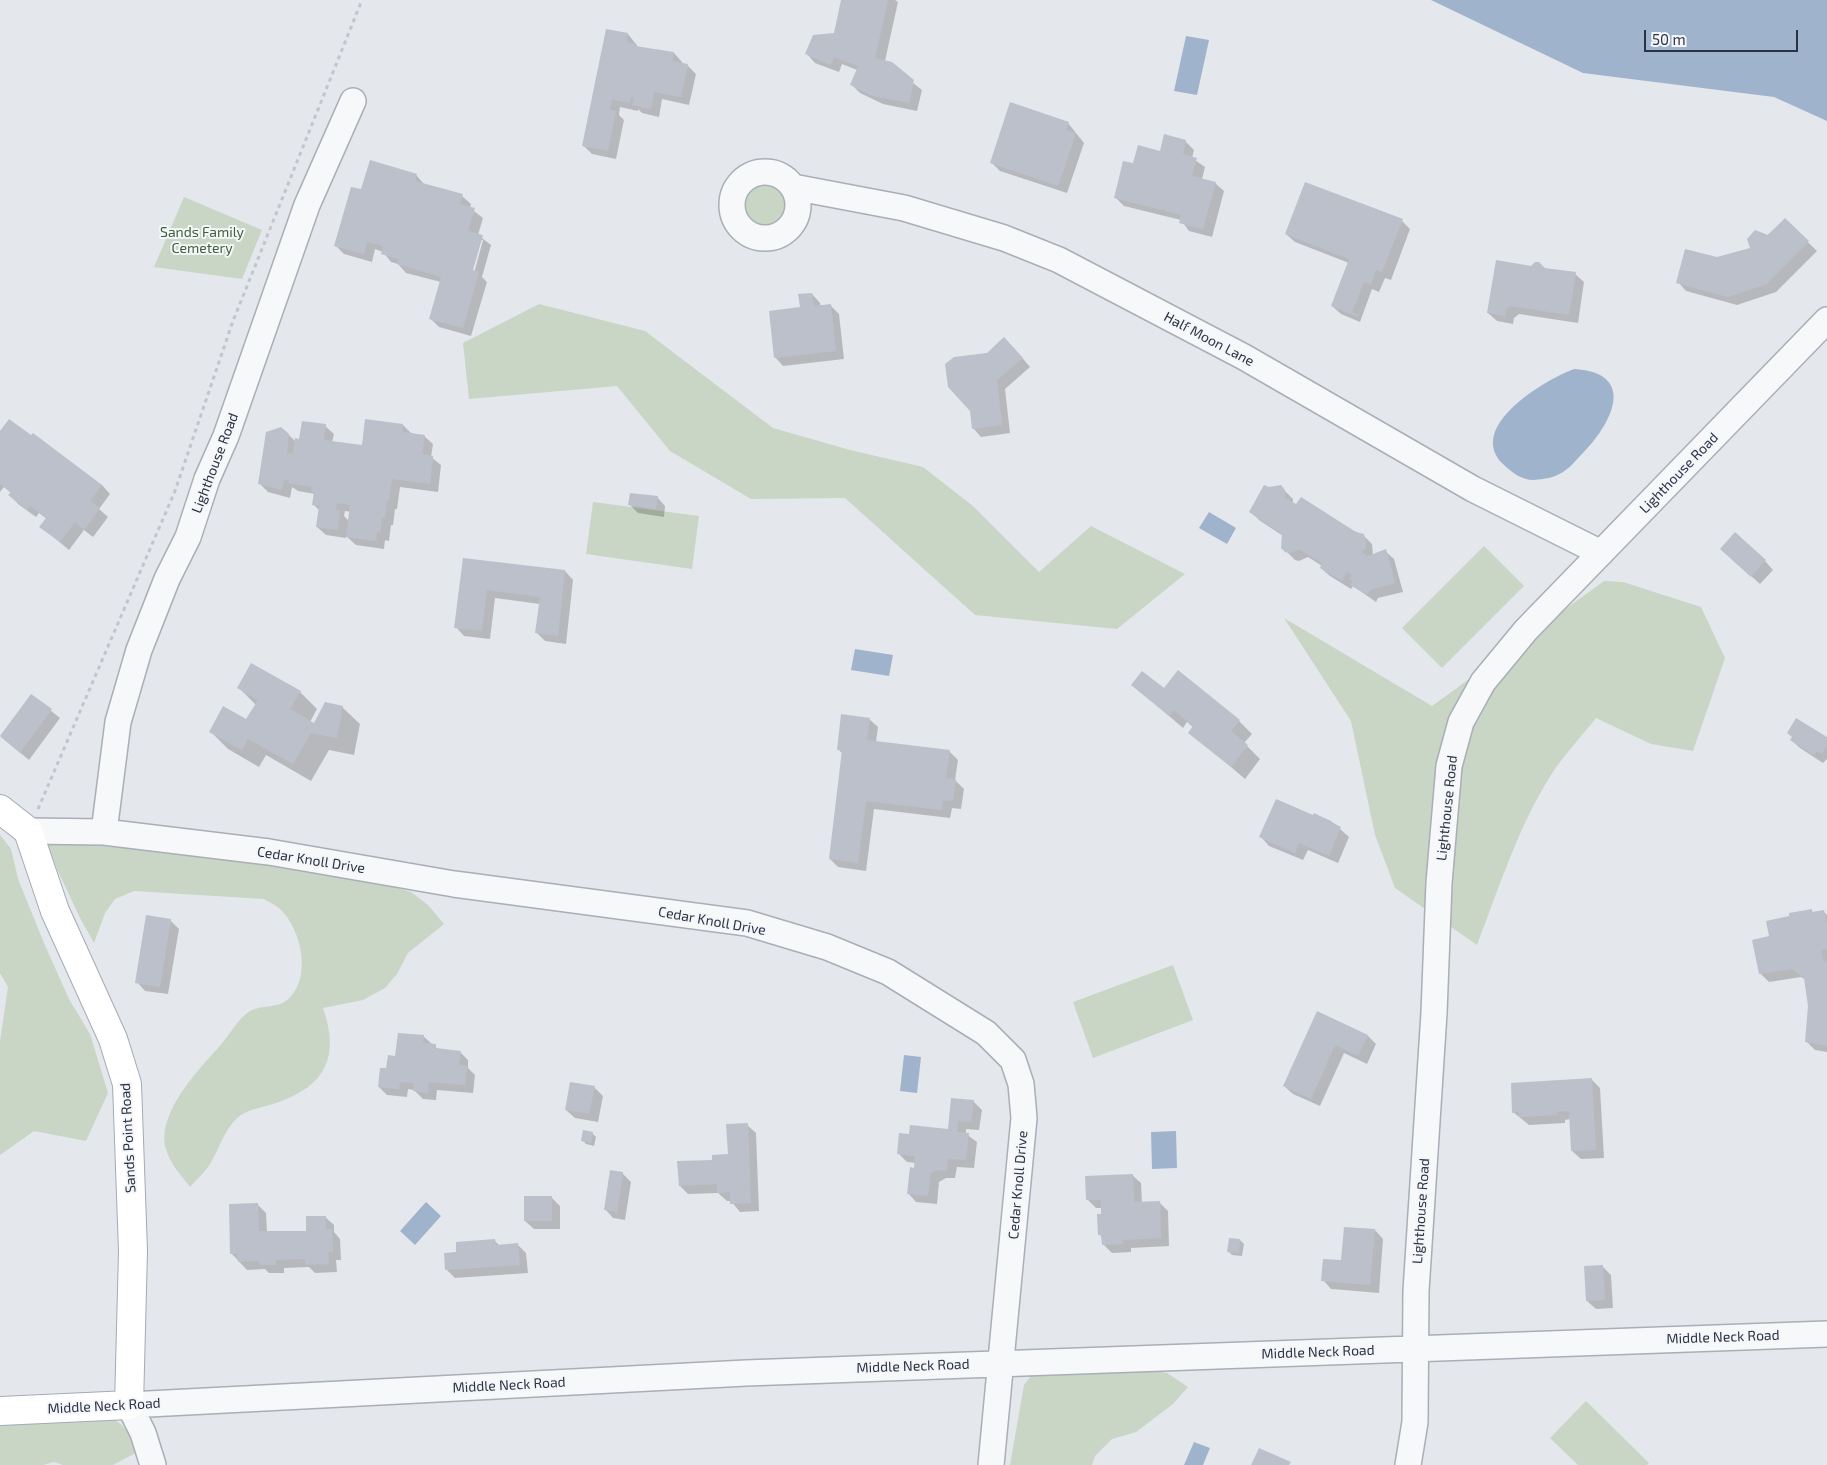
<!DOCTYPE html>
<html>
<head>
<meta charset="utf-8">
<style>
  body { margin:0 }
  #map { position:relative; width:1827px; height:1465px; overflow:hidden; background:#e4e7ec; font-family:"Exo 2",sans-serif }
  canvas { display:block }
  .scale { position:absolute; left:1644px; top:30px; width:154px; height:22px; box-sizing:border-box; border:2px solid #2b3445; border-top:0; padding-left:6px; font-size:15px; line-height:18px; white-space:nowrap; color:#2b3445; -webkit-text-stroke:4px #f4f6f9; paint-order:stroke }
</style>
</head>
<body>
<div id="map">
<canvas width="1827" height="1465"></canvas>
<div class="scale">50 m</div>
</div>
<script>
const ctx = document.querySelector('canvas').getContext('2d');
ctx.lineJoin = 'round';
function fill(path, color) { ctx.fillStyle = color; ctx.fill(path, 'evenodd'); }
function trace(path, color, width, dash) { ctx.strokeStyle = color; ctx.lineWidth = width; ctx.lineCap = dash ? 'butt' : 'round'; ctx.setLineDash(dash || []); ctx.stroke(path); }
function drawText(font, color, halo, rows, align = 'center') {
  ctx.font = font + ' "Exo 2",sans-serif'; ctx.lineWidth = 4; ctx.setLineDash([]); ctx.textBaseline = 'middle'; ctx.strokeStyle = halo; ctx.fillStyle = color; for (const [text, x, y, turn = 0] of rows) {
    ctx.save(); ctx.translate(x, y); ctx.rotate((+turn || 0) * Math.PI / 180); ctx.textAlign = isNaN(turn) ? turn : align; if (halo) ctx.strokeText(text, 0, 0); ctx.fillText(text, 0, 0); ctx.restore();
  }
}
const green = new Path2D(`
  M741 205a25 25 0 1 1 50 0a25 25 0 1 1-50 0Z
  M184,197L262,230L242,279L154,267Z
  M539,304L645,331L773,428L850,450L923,467L973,506L1039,572L1091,526L1185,574L1117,629L975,615L845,498L751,499L670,451L617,386L469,399L463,343Z
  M593,502L699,516L692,569L586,554Z
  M1484,546L1524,586L1442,668L1402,628Z
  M1604,581L1623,582L1701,607L1725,658L1693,751L1651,744L1596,718C1581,737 1564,755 1551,775C1518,827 1499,888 1477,945L1395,888L1375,835L1351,721L1284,618L1432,706Z
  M0,835L11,849L18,879L44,943L69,999L90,1034L108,1093L86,1141L34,1131L0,1155V1041L8,987L0,973Z
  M43,839L343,873L411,892L428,905L444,924L408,953L397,974L385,988L363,1000L323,1008C340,1057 326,1086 276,1103C264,1107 247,1109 237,1118C223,1132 220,1148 210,1164C205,1172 196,1180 190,1187C181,1175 170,1164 166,1149C156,1115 197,1071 218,1048C229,1037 236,1020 250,1011C260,1005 276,1008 286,1001C313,980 302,930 280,909C276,905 269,902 264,899L134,891L115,899L105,913L94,943L81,920Z
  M1173,965L1193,1020L1093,1058L1073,1002Z
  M1137,1368L1167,1373L1188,1387L1173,1404L1136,1432L1112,1439L1095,1456L1092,1465H1010L1024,1385L1034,1372Z
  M1586,1401L1649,1463L1647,1465H1578L1550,1438Z
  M104,1413C122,1423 131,1433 141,1450L113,1465H63L54,1462L43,1465H0V1420Z`);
const water = new Path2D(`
  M1431,0H1827V121L1774,97L1583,73Z
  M1186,36L1209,40L1197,95L1174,91Z
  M1574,369C1639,373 1611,425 1582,454C1576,460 1570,468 1563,472C1553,478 1545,479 1534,480C1521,480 1513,473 1504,465C1464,428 1544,380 1574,369Z
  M1209,512L1236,528L1227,544L1199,528Z
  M855,649L893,655L889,676L851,670Z
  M904,1055L921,1057L917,1093L900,1091Z
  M1176,1131L1177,1168L1152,1169L1151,1132Z
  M426,1202L441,1216L415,1245L400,1231Z
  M1194,1442L1210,1448L1203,1465H1184Z`);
const shadow = new Path2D(`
  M842,0H895L898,2L885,61L922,90L917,111L883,104L860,93L851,84L857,70L842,64L839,72L815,63L807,54L835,34Z
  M628,34L639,48L674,53L682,62V64L688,66L696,74L689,105L662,99L659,117L642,113L638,109V111L620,107L619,115L624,120L616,159L592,154L583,145Z
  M1068,123L1084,143L1067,193L1000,171L991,162Z
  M1165,136L1186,142L1194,150L1192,158L1205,167L1202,179L1215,183L1224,191L1212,237L1189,231L1181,220L1124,206L1115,197L1134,165L1161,153Z
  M416,175L425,185L462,196L471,204L470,208L483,218L478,235L491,245L482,277L487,282L471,336L439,327L430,318L441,282L406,273L398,264L391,262L383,252L375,249L372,262L344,254L336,246L362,191ZM480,240H483L473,277L470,276Z
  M1785,220L1817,251L1776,292L1737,305L1686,291L1678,282L1717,259L1751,249Z
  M1402,221L1410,229L1391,280L1385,278L1379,292L1372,289L1360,322L1341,314L1332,306L1349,263L1295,242L1286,234Z
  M1545,269L1575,274L1584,282L1578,323L1519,314L1514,318L1513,324L1497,321L1488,313Z
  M812,294L820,303L821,307L830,305L839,314L844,359L783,366L775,357L801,308Z
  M1013,347L1030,367L1005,389L1010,433L981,437L973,428L971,411L987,354Z
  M403,425L411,433L424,436L433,444L431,457L441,465L438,492L400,487L397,509H395L393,525H391L389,541L385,540L384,549L356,545L346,536V538L326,535L317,527L320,511L314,505L315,494L298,491L292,487L290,498L268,492L260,484L289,435L296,442L325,426L334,434L332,442L363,446ZM345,511L351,512L349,521L344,516Z
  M0,433L102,485L110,494L99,509L108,517L93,537L84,530L69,550L41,527L47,519L39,513L36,517L18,504L10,495L11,493L4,487L0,492Z
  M1281,487L1293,499V504L1363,535L1372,544L1373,555L1385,551L1394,559L1403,592L1378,598L1376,602L1353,586L1351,589L1330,576L1321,568L1322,566L1308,557L1299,561L1295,560L1283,548V536L1259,520L1251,512L1268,488Z
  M657,497L665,506L664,517L638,513L630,505Z
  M1730,557L1765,561L1773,570L1760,584Z
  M464,559L565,571L573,580L566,644L545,641L537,633L540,604L495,598L490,639L464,636L456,627Z
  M1133,685L1164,690L1239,721L1252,734L1244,743L1260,759L1245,779L1190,732L1194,728L1187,722L1183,728Z
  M239,688L300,692L317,709L310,722L314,724L342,707L360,724L354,755L329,750L311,781L266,755L259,767L228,749L211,732L247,721L256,705Z
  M31,695L60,718L29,760L1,737Z
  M869,719L878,727L876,742L949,751L958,760L955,780L964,789L961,809L952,808L950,818L874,809L866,871L838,867L830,859L843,754L838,749Z
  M1827,738V759L1823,763L1800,748L1791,740Z
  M1315,814L1331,821L1349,837L1338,863L1308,850L1303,860L1269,846L1261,837L1314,817Z
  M1811,910L1814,913L1824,912L1827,915V1052L1815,1050L1807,1042L1810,1006L1806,980L1801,977L1769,982L1760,973L1771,937Z
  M170,920L179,929L168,994L145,991L137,982Z
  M1317,1013L1368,1036L1376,1044L1367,1064L1344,1053L1320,1106L1293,1094L1284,1086Z
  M423,1036L439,1050L460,1052L468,1060V1068L475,1075L473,1093L437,1090L436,1100L423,1099L414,1090L408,1089L407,1097L387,1095L379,1087L396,1057Z
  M1592,1080L1600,1088L1604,1158L1581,1159L1572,1151L1570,1119L1565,1120V1123L1529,1125L1513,1112Z
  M594,1087L603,1096L598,1122L575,1118L566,1110Z
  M973,1101L982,1110L979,1130L966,1129V1134L977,1142L974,1168L957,1167L955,1178H946L939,1182L937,1204L916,1202L908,1193L916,1163L907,1162L898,1153L910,1135L949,1130Z
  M747,1125L756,1133L759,1211L740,1212L731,1201H727L718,1193L688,1194L680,1186L714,1161L729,1155Z
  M592,1133L596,1137L594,1146L586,1144L582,1140Z
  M622,1173L631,1182L625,1220L613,1218L605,1209Z
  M1132,1175L1141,1183L1142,1203L1159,1202L1168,1211L1169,1246L1131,1248V1252L1112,1253L1103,1244V1238L1099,1234L1102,1208H1096L1088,1200Z
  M551,1197L560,1206V1229H534L525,1221Z
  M258,1205L266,1213L267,1232H307L325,1217L334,1225V1232L340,1239L341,1260H336L337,1272L315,1273L309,1267L284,1268V1273H269L265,1269L247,1270L232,1254Z
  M1375,1230L1383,1239L1379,1293L1331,1289L1323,1280Z
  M1240,1240L1244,1244L1242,1256L1232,1255L1228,1251Z
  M495,1241L500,1246L518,1245L526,1253L528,1273L455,1278L446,1269Z
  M1602,1266L1611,1275L1613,1308L1596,1309L1587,1301Z`);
const building = new Path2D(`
  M841,0H888L875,58L892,62L914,80L909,103L873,96L850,85L858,66L834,57L831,65L805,54L813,35L834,33Z
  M606,29L628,33L627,42L636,44L635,46L674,52L672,61L688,64L681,97L654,92L651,109L632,105L634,97H631L630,103L612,100L610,109L616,111L608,151L582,146Z
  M1010,102L1069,122L1066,130L1076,133L1058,186L990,163Z
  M1164,134L1186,140L1183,154L1197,158L1192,176L1216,182L1203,229L1179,223L1181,215L1114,198L1123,161L1133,163L1138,145L1160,151Z
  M370,160L417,174L415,181L463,194L460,204L475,208L468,231L483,235L473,270L479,272L463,328L429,319L441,277L397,264L398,259L381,254L383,246L367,242L364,254L334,246L351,187L361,189Z
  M1305,182L1403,219L1382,272L1376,270L1371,284L1364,282L1352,312L1359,315L1358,317L1331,306L1349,259L1285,234Z
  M1785,218L1809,241L1767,284L1728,297L1676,283L1685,249L1717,257L1750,248L1747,239L1755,230L1768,235Z
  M1496,260L1531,266L1535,262H1539L1545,268L1576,272L1569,315L1510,306L1506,309L1505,316L1487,313Z
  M812,293L814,306L831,304L836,351L774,358L769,311L800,307L798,294Z
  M1004,337L1023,358L997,380L1002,425L972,429L970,411L948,387L945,364L954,357L987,353Z
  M9,419L31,435L33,433L102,485L90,501L100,508L84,530L75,522L60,542L39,527L46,518L30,506L27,510L8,495L11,492L0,484V431Z
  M365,419L403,424L402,432L425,435L422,454L433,456L430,484L392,479L389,501H387L385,518L382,517L380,533L377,532L376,541L346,537L350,505L337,503L336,510H340L338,530L316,527L319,506L312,505L314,492H311L312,487L288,483L289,480H284L282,490L258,484L266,432L281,427L289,434L287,453L293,454L295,438L299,439L302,421L326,424L324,440L362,445Z
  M1264,485L1269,487L1281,485L1285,490V498L1296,504L1301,497L1356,532L1364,534L1366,545L1365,549L1361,552L1368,556L1386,549L1395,583L1370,590L1367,595L1350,585L1353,581L1349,579L1352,575L1347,572L1342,581L1320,568L1322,563L1299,549L1290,553L1285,552L1281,548L1282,534L1249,512Z
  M630,493L658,496L656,509L628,505Z
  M1735,532L1766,560L1751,577L1720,549Z
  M463,558L565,570L558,636L535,633L540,597L487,590L482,631L454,628Z
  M251,663L301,691L290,709L314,723L325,702L343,706L337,738L311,733L293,764L248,739L242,750L209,732L223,706L246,719L258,700L237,688Z
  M1178,670L1240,720L1231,731L1248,745L1231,767L1188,733L1193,726L1174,710L1169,716L1131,685L1142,671L1164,688Z
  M31,694L52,709L20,753L0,736Z
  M841,714L870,718L867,740L950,750L946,778L956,779L953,801L943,800L942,810L866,801L858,863L829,859L842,750H837Z
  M1796,718L1827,737V746L1822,754L1817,751L1814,755L1790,740L1792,737L1787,733Z
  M1276,799L1313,815L1314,813L1341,827L1329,856L1299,843L1295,853L1259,837Z
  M1812,909V912L1824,910L1827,925V949L1821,950L1824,962L1827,961V1046L1805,1042L1808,1006L1804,978L1792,969L1759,974L1752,940L1769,936L1766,921L1789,916V913Z
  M146,915L171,919L160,987L135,983Z
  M1317,1011L1368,1035L1358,1056L1335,1045L1311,1099L1283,1086Z
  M398,1033L424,1035L423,1043L436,1044V1048L461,1051L459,1065L467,1066L465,1085L429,1082L428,1093L413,1091L414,1083L400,1082L399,1089L378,1087L380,1068H386L388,1055L395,1056Z
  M1592,1078L1596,1150L1571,1151L1569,1111L1557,1112V1115L1519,1117V1112L1512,1113L1511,1083Z
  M570,1082L595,1086L589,1114L565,1110Z
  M951,1098L974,1100L971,1122L958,1121L957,1132L969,1133L966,1160L948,1159L947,1171L937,1170L931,1173L928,1196L907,1194L910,1167L914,1168L915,1156L897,1154L899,1133L909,1134L910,1125L948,1129Z
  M748,1123L751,1203L730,1204V1192L717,1193V1184L679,1186L677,1161L712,1160V1155L728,1154L726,1124Z
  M583,1130L593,1132L591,1143L581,1141Z
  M610,1170L623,1172L617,1212L604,1210Z
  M1133,1174L1134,1202L1160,1201L1161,1238L1123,1240V1244L1102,1245L1101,1235H1098L1097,1214H1101V1200H1086L1085,1176Z
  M524,1196H552V1221H524Z
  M258,1203L259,1231H306V1216H326V1229H332L333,1252H328L329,1264L305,1265V1259L276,1260V1265H259V1261L238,1262L237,1254H230L229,1204Z
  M1344,1227L1375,1229L1370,1285L1321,1281L1323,1259L1341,1260Z
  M1229,1238L1240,1239L1239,1253L1227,1252Z
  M495,1239L496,1245L518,1243L520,1265L445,1270L444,1253L456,1252V1242Z
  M1603,1265L1605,1300L1586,1301L1584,1266Z
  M1259,1448L1291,1462L1289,1465H1251Z`);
const path = new Path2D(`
  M38,809L175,491L233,321L362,0`);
const minor = new Path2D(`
  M732 205a33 33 0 1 1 66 0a33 33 0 1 1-66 0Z
  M793,187L904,208L1004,238L1059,260L1244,357L1473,489L1601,553
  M28,831L104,832L269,852L454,884L747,923L827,947L888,972L986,1033L1013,1060L1021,1084L1024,1118L991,1465
  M104,832L118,722L139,650L167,579L188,537L207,479L226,436L307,205L353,101
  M153,1465L143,1433L129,1405L746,1373L1827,1334
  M1408,1465L1415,1422L1416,1291L1434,1013L1439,883L1449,766L1461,722L1483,682L1526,630L1827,320`);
const major = new Path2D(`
  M0,809L28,831L55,911L113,1039L127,1084L133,1251L129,1405L0,1411`);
const parkNames = [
  ["Sands Family",202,232],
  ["Cemetery",202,248]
];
const streetNames = [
  ["Half Moon Lane",1209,339,28],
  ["Lighthouse Road",215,463,-69],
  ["Lighthouse Road",1679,473,-46],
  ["Lighthouse Road",1447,808,-84],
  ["Cedar Knoll Drive",311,860,9],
  ["Cedar Knoll Drive",712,921,10],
  ["Sands Point Road",128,1138,-93],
  ["Cedar Knoll Drive",1018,1185,-85],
  ["Lighthouse Road",1421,1211,-86],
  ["Middle Neck Road",1723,1337,-2],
  ["Middle Neck Road",1318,1352,-2],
  ["Middle Neck Road",913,1366,-2],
  ["Middle Neck Road",509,1385,-3],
  ["Middle Neck Road",104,1406,-3]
];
fill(green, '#c9d6c5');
fill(water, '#9fb4cc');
fill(shadow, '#0003');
fill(building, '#bbc0ca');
trace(minor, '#a9aeb7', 28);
trace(major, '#a3abb8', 30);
trace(path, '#c2c5cb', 3, [4, 4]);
trace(minor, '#f7f8fa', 25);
trace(major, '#fff', 28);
drawText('14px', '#3f6138', '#f4f6f9', parkNames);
drawText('14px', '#2b3445', '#f4f6f9', streetNames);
</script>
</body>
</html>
